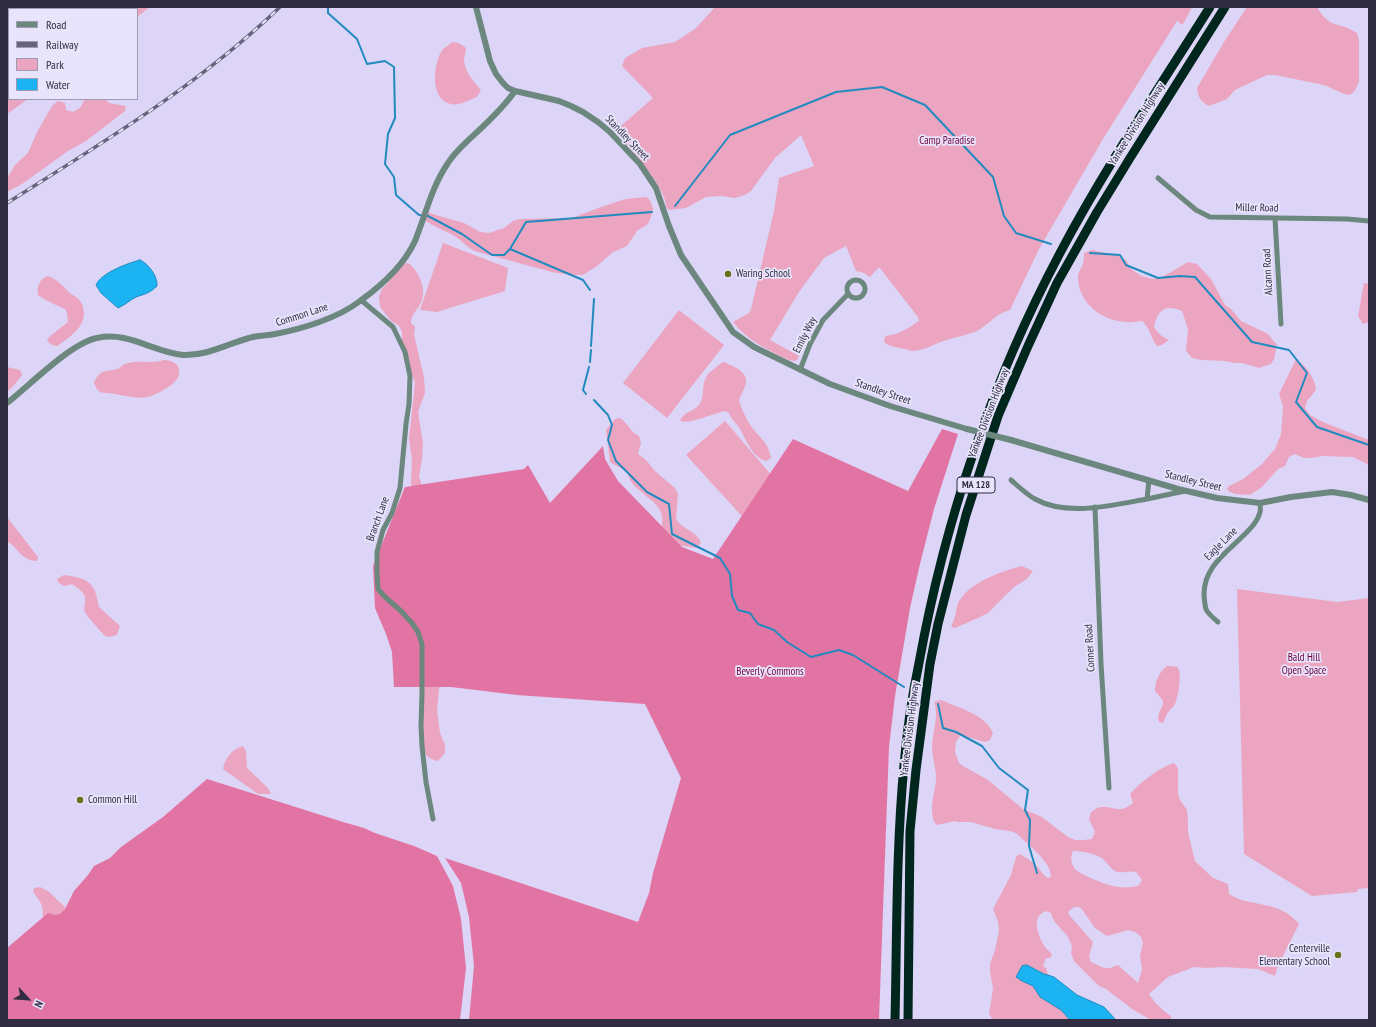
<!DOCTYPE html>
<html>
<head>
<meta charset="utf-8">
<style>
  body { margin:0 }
  #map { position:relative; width:1376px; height:1027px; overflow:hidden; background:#dcd5f7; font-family:"PT Sans Narrow",sans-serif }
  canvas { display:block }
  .frame { position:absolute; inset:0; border:8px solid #302c41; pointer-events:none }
  .legend { position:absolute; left:8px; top:8px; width:130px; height:92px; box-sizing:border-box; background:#e8e4fb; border:1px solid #9e9ab1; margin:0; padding:5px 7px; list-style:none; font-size:12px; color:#302c41 }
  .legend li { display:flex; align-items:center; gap:8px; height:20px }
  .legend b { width:20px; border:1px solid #9e9ab1 }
  .north { position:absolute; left:8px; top:979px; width:40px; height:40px; -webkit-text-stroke:3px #e8e4fb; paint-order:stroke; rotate:116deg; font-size:11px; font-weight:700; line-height:16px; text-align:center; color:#302c41 }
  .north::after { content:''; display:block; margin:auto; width:14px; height:18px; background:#302c41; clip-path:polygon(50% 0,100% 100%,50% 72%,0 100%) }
</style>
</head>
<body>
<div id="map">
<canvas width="1376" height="1027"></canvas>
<div class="frame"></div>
<ul class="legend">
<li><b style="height:5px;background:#6b877e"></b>Road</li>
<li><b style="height:5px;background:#68637d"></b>Railway</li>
<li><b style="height:11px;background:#eca5c1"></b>Park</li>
<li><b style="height:11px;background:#1cb3f3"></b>Water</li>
</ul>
<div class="north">N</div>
</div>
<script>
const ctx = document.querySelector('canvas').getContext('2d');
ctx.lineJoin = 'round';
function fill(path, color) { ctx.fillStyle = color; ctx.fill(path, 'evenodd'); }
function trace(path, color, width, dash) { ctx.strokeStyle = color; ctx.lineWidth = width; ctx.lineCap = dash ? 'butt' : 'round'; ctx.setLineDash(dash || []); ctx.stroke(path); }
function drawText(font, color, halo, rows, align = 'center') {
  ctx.font = font + ' "PT Sans Narrow",sans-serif'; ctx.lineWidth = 3.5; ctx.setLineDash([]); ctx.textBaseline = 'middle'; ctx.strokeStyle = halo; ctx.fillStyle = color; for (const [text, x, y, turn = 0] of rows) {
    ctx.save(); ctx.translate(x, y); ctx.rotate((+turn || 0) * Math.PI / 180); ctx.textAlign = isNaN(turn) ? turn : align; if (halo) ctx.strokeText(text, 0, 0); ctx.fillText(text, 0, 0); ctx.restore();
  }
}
const green = new Path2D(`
  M7,7H24L26,9H9V99H28L7,114Z
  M44,7H150L137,17V9H44Z
  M715,7H1192L1185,21L1182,25L1177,21L1103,139L1039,249L1010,310C997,313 990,323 979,330C970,335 955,337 944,341C934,344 923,351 912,351C909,351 907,349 904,349C895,347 891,347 884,342L885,336C898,335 909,328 919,321L918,317L879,267L870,277L864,273L856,271L846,246L824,258L799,292L770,340L799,356L797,360L794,361L789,360C768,350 748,341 733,322L749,313L751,309L774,211L779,178L814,166L801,135L775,158L751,191L745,195L735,198L721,196L706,197L686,208L669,210L666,207C667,187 628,147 615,131L653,98L622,66L625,58L642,48L675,42L696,28Z
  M1247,7H1317C1330,30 1339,21 1357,33L1359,40V82L1354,92L1349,95L1344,94L1324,85L1275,75H1267L1235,90L1227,99L1209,106C1200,101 1198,97 1197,88L1224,42Z
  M452,42L459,43L466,48C466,52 464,56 464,61C465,72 474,82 481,90L477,97C469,100 460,106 451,104C430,100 433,66 441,52C443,48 449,45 452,42Z
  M85,99H105L109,103L126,106L125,111L86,141L68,151L22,184L7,192V178L15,165L28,153L37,132L52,106L58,101L65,103L66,110L73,112L80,108Z
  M645,197L648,198L651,202L653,209L652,214L648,224L637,231L627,246L613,252L597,266L583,275H570L552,272L474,251C467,247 463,242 456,237C445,230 435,228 425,220L427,212L439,216L464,223L480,232L489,233L504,228L513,221L519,219L572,218L601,207L626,199Z
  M443,243L508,268L505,291L437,312L420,310Z
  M1092,250L1120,256L1126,260L1130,268L1141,276L1153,279L1164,276L1188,262L1197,264L1211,279L1225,305L1231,309L1241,321L1268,334L1277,345L1274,359L1271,364L1259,368L1242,363H1234L1225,361L1201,360L1192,358L1186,351L1188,329L1182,311C1165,304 1158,309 1154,327C1158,333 1162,337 1169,340L1162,345L1157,346C1151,338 1150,328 1142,321C1137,321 1131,323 1126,322C1102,321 1078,303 1078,277C1078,272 1082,268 1083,263C1084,260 1084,256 1084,253Z
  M405,263C411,263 414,268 417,273C424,285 426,297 418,308C414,313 411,317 411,323L415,327L414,335L424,377L425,393L418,412L423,443L422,460L419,476L423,490L413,493L411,483L412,460L409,439L415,383L402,342V332L399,326L391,321L380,307L379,296L382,289Z
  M48,276C58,280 63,286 70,293C73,296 78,297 80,301C83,304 83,308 84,313C84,328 69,338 57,346L52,345L47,341L49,337L68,322L67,313L65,309C56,305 46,301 38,295C37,286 39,279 48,276Z
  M1364,283L1369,284V322L1363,324L1358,316Z
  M679,310L724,345L667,418L623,383Z
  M1296,359C1306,365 1315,378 1316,390L1307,401L1305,408L1310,415L1325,423L1369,440V465L1353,457L1322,456L1311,458H1304L1295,454L1289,457L1285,466L1278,469L1262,487L1250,495L1235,494L1230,492L1227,489L1229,486L1243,479L1262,464L1275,449L1281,434L1283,406L1279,394Z
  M164,360C182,360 184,377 170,386C167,388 155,395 151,396C139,400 127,396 115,394C104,392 98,396 94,382C101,369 105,372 117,369C122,367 124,363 129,363C140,360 152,364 164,360Z
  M724,362C732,366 748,371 746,383C745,388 741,395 739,400C741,408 745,416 749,423C757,436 769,442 771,458L766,461C753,458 746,440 740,429C737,423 731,420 729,413L725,411C714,413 689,425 680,421C683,412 693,412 699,405C707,394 698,379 714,369C718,366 720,363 724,362Z
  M7,367L20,370L22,375L15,384L7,392Z
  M620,418C629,424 629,431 639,436L641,443L638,454L646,460L655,471L675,488L678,494L676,519C683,530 697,531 701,543L697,548L670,544L661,530C667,507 652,502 638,489C636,487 633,485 632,483C629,479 629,475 626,472C621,467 615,466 610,462L606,430L615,419Z
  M725,421L786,492L749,524L686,455Z
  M7,517L38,557L37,561C22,561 18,548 7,541Z
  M1022,566L1033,571L1027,579L1014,587L988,613L978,618L955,628L951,627C953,622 955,617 956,612C957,608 957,603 960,600C971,582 1002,571 1022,566Z
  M64,575C88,578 95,582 99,607L120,626L117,635C113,636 109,638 105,636C104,635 85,614 85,612C83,608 86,602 85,597C83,591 76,587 72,584L64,586L59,583L57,579Z
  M1237,589L1337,602L1369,598V888L1358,889L1357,892L1312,896L1244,854Z
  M424,651L441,671L437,710L440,733L445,745V753L438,761C434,760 430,759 427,756C419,742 424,670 424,651Z
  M1167,666C1170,666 1174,666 1177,667C1183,671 1178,698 1175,704C1173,708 1169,710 1167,714C1165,717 1165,720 1163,723L1159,722C1156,713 1163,709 1163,702C1163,699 1157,694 1155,691C1155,681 1159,672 1167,666Z
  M940,700C947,702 953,705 961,708C974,714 987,719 993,733L990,740L985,742L964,736H960L956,742L955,752L959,763L963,766L988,780L1023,809L1042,817L1068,837L1075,840H1084L1092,839L1095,832L1089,819L1091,812C1094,810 1098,807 1102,807C1117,807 1119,814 1133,803L1130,794C1141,782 1158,768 1174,763L1178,768V793L1180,800L1187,810L1188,821V832L1195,861L1213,878L1228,884L1229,894C1234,897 1240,900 1246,901C1267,906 1284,906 1299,924L1278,966L1275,976L1258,969L1223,967L1206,968L1194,967L1168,977L1149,994C1153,1001 1164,1012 1171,1016V1020H1151L1132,1009L1106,989L1099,986L1074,961L1071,953L1072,946L1068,937L1054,921L1051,913L1045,911C1042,913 1039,915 1038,918C1034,925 1041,943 1046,948C1048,951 1050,951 1052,955L1050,958H1046L1043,966L1046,968L1048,975H1044L1034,968L1022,981L1033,986L1035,989L1061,1010L1070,1020H993L989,1014L993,989L990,972V964L995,950L999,931L998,922L993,909L1011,875L1016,857L1019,854C1023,855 1034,863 1037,866C1041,871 1042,874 1048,878L1051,877C1051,861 1027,844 1016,833L1010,831L995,829L971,822H958L955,821L937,825L934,822C929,805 935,795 936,779C936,768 932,757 932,745C933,733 939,713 934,702ZM1073,851C1082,851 1100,854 1106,862C1109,865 1110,868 1115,871C1121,874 1129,870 1136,872L1142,880L1138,886C1132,887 1125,888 1119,887C1111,887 1080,875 1075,869C1071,864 1070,857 1073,851ZM1074,907H1078L1081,908L1095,928L1107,936L1129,930L1135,932L1141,937L1143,943L1140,956L1142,970L1138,983L1118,965L1110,968H1104L1091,962L1089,957L1093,942L1070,916L1068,912Z
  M243,746L246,751L247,768L268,788L271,794H258L223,769C225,758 232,749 243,746Z
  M40,887L48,891L65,907L62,921L44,919C41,914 44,911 42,906C40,900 35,896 33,891L34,888Z`);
const forest = new Path2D(`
  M942,429L958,434L934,509L920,564L910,608L895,696L889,747L879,1020H469L474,966L469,917L461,883L445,858L638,922L649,893L653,873L681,778L645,704L517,695L451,687H394L392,652L386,634L375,608L373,566L405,487L524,469L528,465L550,503L603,446L605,459L618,481L682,547L713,559L793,439L908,491Z
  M207,779L343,822L364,828L375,833L414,846L437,856L453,886L461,919L466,968L460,1020H7V948L48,913L55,915L60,914L65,909L74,891L88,875L94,866L110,858L121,847L163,817Z`);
const water = new Path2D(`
  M140,260C149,264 158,277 157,286C150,293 145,294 136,297C130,300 125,305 118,308L101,293L96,285C101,273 128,263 140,260Z
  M1027,965L1044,974L1048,975L1054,977L1077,995L1104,1007L1116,1020H1070L1061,1010L1040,997L1033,986L1022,981L1016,977L1022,966Z`);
const stream = new Path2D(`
  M328,7V13L357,39L367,64L385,61L394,67L395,118L388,134L385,164L394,177L396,195L419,215L428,216L462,234L492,255H504L510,249L526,222L652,212
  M675,206L730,135L836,92L882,87L925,105L993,177L1004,216L1016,233L1051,244
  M510,249L583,280L590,290
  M1090,253L1120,255L1126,265L1158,278L1180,276L1195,277L1252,342L1289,350L1307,373L1296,402L1317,427L1369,445
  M591,346L594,299
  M590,362L591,350
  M586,394L583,390L589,367
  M594,400L608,415L612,425L608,440L616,461L647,492L669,504L672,534L720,558L730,574L732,596L738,610L750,613L758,624L774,630L787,642L811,657L839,650L853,655L904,687
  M938,704L943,728L956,732L982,746L999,768L1028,790L1025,810L1030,820L1029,846L1037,873`);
const minor = new Path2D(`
  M1158,178L1196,210L1210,217L1347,219L1369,221
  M1275,218L1281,324
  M847 289a9 9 0 1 1 18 0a9 9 0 1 1-18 0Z
  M361,300L393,327L405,352L410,376L409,404L406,424L400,488L392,513L383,530L377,552V573L378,589L385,597L401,611L412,623L418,632L422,644V694L421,726L422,746L426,782L433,819
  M800,370L810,344L823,320L848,294
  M1011,480C1019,487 1026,494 1035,499C1067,517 1113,505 1147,499L1149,480
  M1147,499L1185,491
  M1095,507L1101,664L1109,788
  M1218,622C1205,611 1205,611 1204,594C1204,567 1227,552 1244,535C1251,528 1258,521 1260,512C1261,509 1260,505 1260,503`);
const tertiary = new Path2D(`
  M476,7L490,61L496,74L503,83L508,88L515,91L559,101L571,106L583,112L598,122L610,132L640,164L656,188L669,226L681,255L733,332L754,347L830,384L890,406L967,429
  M7,403C30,385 71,343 97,338C128,331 153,352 183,355C207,356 227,344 249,338C258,335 266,336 275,334C302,329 338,318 360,301C381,286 404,265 415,241C426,214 431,188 448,163C455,152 465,143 475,134C489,121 504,107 515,91
  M1011,440L1178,489L1217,498L1260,503L1291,497L1332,492L1351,495L1369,500`);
const motorway = new Path2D(`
  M895,1020C897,935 896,850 904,765C907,731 912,696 919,663C945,520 992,381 1060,253C1105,168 1159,88 1210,7
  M908,1020L910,831L916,770L930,664L938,624L966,515L998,416L1028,346L1057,283L1097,212L1130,158L1225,7`);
const rail = new Path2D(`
  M7,203C102,143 199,85 280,7`);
const tertiaryBridge = new Path2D(`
  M967,429L1011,440`);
const markers = [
  [728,274,4,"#697017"],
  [80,800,4,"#697017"],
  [1338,955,4,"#697017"]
];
const shields = [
  [976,485,38]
];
const shieldNames = [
  ["MA 128",976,485]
];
const streetNames = [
  ["Yankee Division Highway",1137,124,-58],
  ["Standley Street",627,138,46],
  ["Miller Road",1257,208,1],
  ["Alcann Road",1268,272,-93],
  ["Common Lane",302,315,-18],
  ["Emily Way",805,335,-63],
  ["Standley Street",883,392,19],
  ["Yankee Division Highway",989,413,-69],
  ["Standley Street",1193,481,14],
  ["Branch Lane",378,519,-70],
  ["Eagle Lane",1221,544,-45],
  ["Conner Road",1090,648,-93],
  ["Yankee Division Highway",910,729,-83]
];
const parkNames = [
  ["Camp Paradise",947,141],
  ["Bald Hill",1304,658],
  ["Open Space",1304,671],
  ["Beverly Commons",770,672]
];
const poiNames = [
  ["Waring School",736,274],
  ["Common Hill",88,800],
  ["Centerville",1330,949,"right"],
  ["Elementary School",1330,962,"right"]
];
fill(green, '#eca5c1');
fill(forest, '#e274a3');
fill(water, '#1cb3f3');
trace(water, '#228abe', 1);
trace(stream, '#228abe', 2);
trace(minor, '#6b877e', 5);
trace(tertiary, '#6b877e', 6);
trace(motorway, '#00261e', 9);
trace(rail, '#68637d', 3.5);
trace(rail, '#e8e4fb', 2, [6]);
trace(tertiaryBridge, '#6b877e', 6);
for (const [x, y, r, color] of markers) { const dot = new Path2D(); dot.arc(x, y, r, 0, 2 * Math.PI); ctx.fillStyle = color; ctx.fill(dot); trace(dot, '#e8e4fb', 1.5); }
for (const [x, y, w] of shields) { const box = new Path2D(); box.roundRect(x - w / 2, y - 8, w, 16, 3); ctx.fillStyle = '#e8e4fb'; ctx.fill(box); trace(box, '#302c41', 1); }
drawText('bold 10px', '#302c41', null, shieldNames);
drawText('11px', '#302c41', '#e8e4fb', streetNames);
drawText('11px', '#6d043f', '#e8e4fb', parkNames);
drawText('11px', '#302c41', '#e8e4fb', poiNames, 'left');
</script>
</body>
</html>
